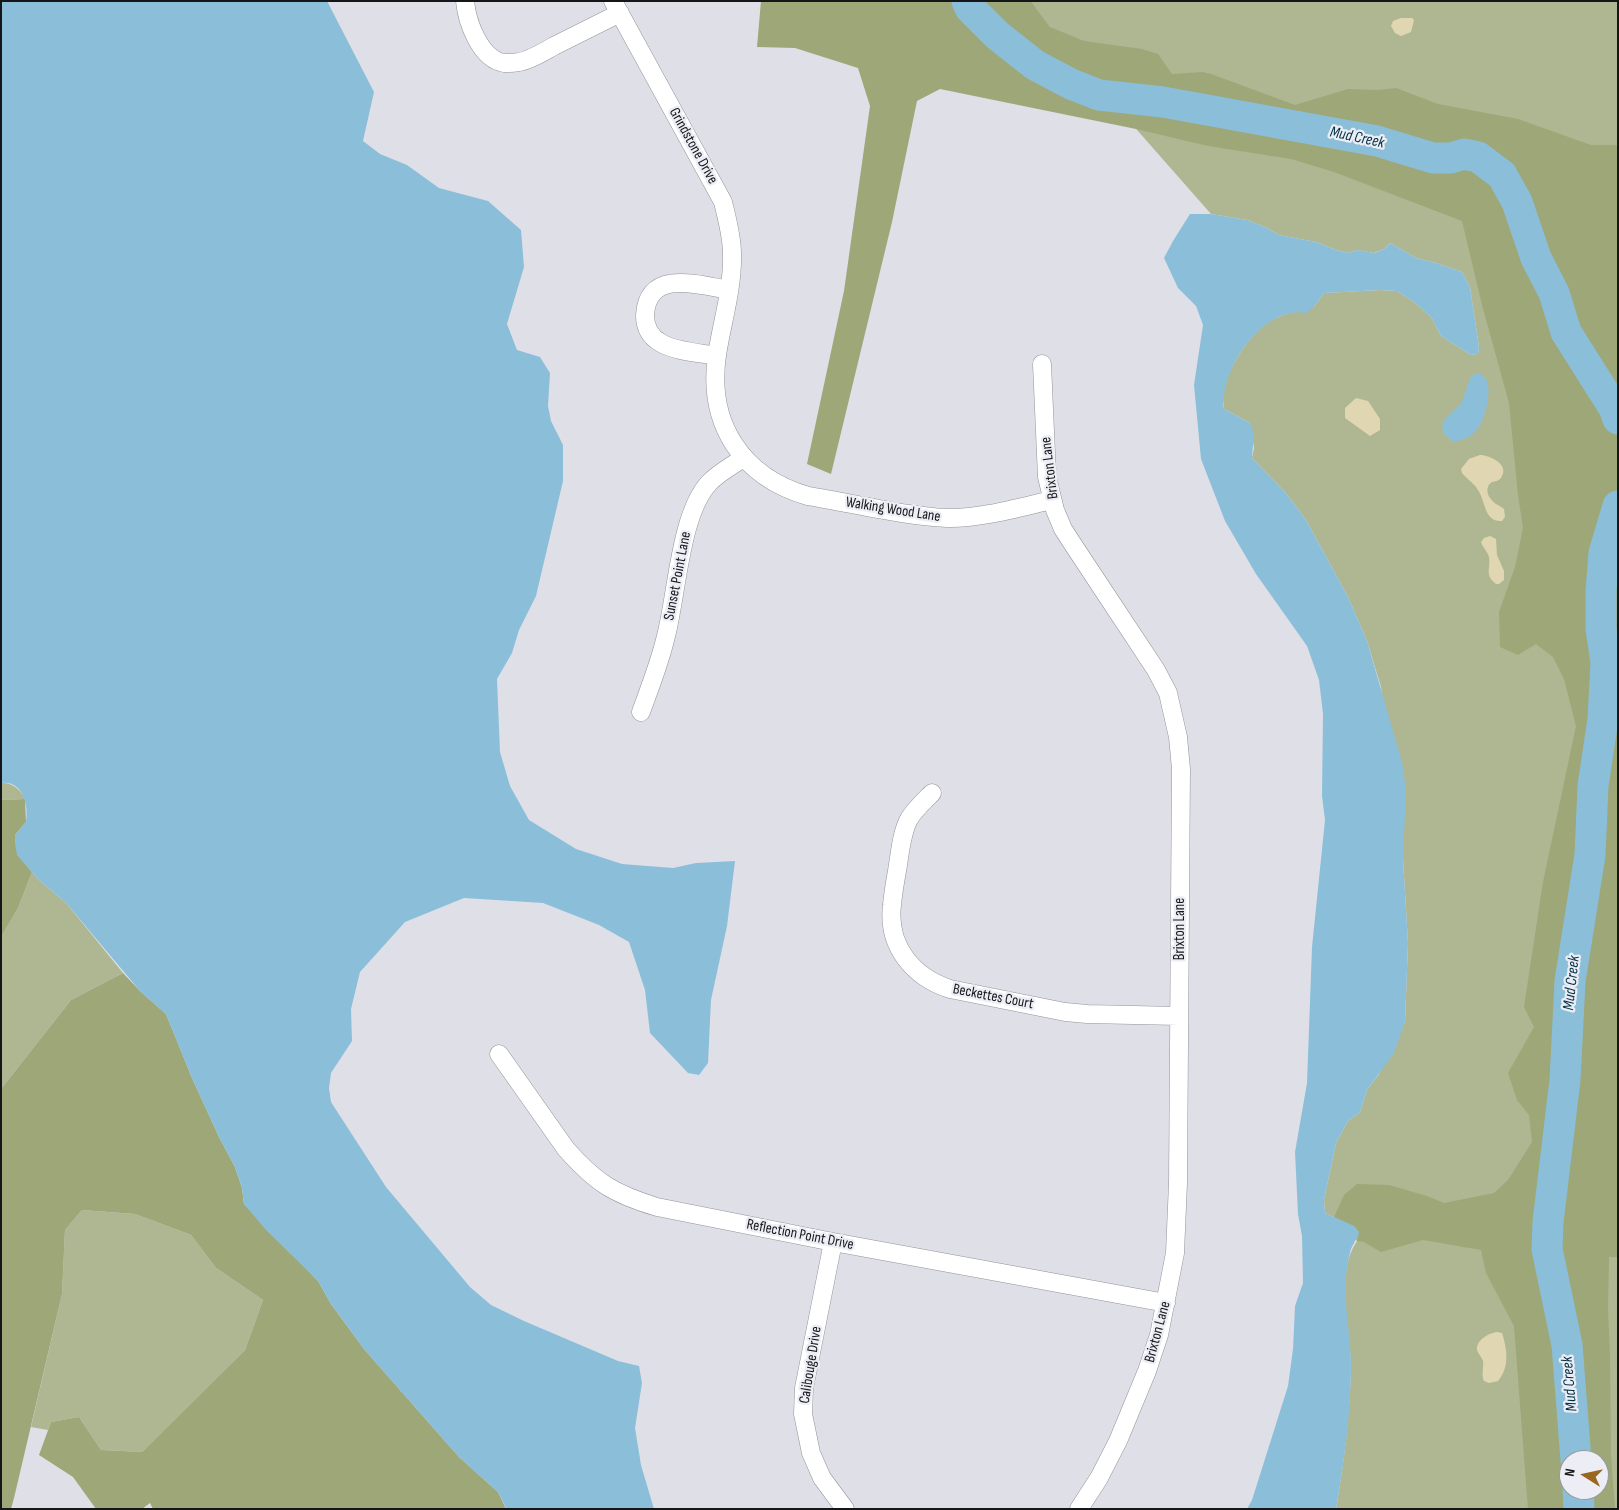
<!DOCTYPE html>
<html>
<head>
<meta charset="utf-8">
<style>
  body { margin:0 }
  #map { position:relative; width:1619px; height:1510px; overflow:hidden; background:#dfdfe8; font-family:"Sofia Sans Condensed",sans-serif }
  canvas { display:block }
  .frame { position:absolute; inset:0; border:2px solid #151618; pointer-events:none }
  .north { position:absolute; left:1559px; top:1450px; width:50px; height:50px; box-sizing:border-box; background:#ecedf5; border:1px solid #96979d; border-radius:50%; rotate:280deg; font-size:14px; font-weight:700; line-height:20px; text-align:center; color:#151618 }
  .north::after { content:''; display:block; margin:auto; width:18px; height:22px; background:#9b661e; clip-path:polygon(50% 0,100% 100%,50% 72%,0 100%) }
</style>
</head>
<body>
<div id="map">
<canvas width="1619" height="1510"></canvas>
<div class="frame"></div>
<div class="north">N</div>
</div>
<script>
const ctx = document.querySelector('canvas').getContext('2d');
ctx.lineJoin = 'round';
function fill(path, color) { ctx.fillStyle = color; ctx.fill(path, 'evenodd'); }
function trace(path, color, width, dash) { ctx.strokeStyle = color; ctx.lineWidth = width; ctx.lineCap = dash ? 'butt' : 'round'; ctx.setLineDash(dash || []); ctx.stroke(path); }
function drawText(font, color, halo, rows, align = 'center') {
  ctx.font = font + ' "Sofia Sans Condensed",sans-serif'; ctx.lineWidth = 4.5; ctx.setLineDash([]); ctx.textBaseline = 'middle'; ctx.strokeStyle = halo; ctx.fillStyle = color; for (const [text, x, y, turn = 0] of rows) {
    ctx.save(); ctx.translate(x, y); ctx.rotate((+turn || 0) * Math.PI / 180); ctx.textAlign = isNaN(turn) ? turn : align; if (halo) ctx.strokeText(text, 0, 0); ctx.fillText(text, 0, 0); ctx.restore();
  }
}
const green = new Path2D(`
  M1031,1H1618V1509H1336C1344,1463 1349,1418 1351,1372C1352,1333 1333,1276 1357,1241L1334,1217L1325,1213L1324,1200L1336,1143L1348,1121L1360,1112L1367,1090L1379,1074L1405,1022L1408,943L1403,859L1381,687L1367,641L1348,597L1306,520L1285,492L1252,458L1254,448L1250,423L1224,409C1224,405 1223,401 1223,397C1224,373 1248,336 1267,323C1280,314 1299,310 1314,307L1324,293L1380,290L1397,291L1414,302L1431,317L1441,336L1471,355L1478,354L1479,347L1470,287L1462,272L1436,263L1416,258L1390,243L1384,249L1374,253L1357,250L1349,253L1336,250L1316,242L1279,235L1265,227L1247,220L1211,214L1064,47ZM1569,1460H1599V1490H1569Z
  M1,783C12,782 21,790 25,799L1,800Z
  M32,872L38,879L67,904L123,973L71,1000L1,1089V937L18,908Z
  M82,1210L135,1214L191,1235L216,1268L263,1300L245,1350L142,1452L101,1450L79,1417L51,1422L48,1430L31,1427L62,1294L65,1230Z`);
const forest = new Path2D(`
  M761,1H1031L1050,27L1084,41L1142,49L1158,54L1172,74L1203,72L1211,74L1295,105L1348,89L1378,90L1396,88L1438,104L1518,119L1591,145H1615L1618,146V1257H1609L1608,1307L1610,1355L1611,1455L1615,1509H1528L1514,1326L1486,1273L1481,1250L1423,1240L1381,1252L1364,1242L1357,1241L1359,1232L1354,1226L1334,1217L1344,1195L1357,1184L1389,1185L1427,1196L1444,1203L1494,1193L1508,1180L1532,1142L1529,1115L1517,1100L1508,1073L1534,1027L1524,1007L1543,882L1576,726L1564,679L1553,657L1536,644L1518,655L1500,647L1499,612L1515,567L1523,528L1518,495L1509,403L1482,305L1462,221L1334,172L1291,159L1208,146L1136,129L940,89L917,101L892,222L831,474L807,464L844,291L870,106L858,68L795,48L757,47ZM1569,1460H1599V1490H1569Z
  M25,799L26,822L15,835L18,855L32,872L18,908L1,937V800Z
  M123,973L140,991L166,1014L192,1078L219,1137L235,1167L242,1188L244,1204L318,1281L331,1304L364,1349L459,1457L498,1492L506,1509H153L150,1503L142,1509H96L73,1477L39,1455L51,1422L79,1417L101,1450L142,1452L245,1350L263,1300L216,1268L191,1235L135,1214L82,1210L65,1230L62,1294L14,1498L11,1509H1V1089L71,1000Z`);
const sand = new Path2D(`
  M1401,18H1412L1414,20L1411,32L1401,36L1395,33L1391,26L1393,21Z
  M1356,398L1368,401L1380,419V430L1370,436L1345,418V408Z
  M1480,455C1489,455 1509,464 1502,476C1500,481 1496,481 1492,482C1486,485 1486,494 1491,499C1493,503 1500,506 1504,509L1505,517L1502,521C1484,522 1486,502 1478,490C1474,483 1467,479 1462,473L1461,469L1469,459Z
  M1490,536L1496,539L1497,555L1504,571V580L1499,584H1496C1484,574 1491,570 1489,557C1488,552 1483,548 1481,542L1484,538Z
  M1497,1332L1502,1333C1507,1349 1510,1367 1498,1381L1489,1383L1484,1381C1481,1374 1484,1368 1483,1361C1482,1357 1478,1354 1477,1350C1476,1340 1489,1333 1497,1332Z`);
const water = new Path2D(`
  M1,1H327L374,92L363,141L380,154L407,165L439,188L488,201L521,230L524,267L507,324L517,350L540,357L550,373L548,406L551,421L563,445V481L536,596L519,630L512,653L497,679L500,752L510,786L529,820L576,849L622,864L673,868L696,863L735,861L727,926L711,1000L708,1063L699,1075L688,1073L650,1033L645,990L629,942L599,925L543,903L464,898L405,922L360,972L351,1009L352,1041L331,1073L329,1088L331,1102L386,1187L470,1287L491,1305L524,1321L618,1361L639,1366L642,1383L635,1428L641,1465L654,1509L506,1508L498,1492L459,1457L364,1349L331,1304L318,1281L266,1230L244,1204L242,1188L235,1167L219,1137L192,1078L166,1014L140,991L67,904L38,879L17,855L15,843V835L26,822C29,806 23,780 1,783Z
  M1190,214H1211L1247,220L1265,227L1279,235L1316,242L1336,250L1349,253L1357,250L1375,253L1384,249L1390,243L1416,258L1436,263L1462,272L1470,287L1479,347L1478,354L1471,355L1441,336L1431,317L1414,302L1397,291L1380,290L1324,293L1314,307L1306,313C1263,305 1219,370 1224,409L1250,423L1254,433L1252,458L1285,492L1306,520L1348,597L1367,641L1402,762L1406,789L1403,859L1408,943L1405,1022L1394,1053L1367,1090L1360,1112L1348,1121L1336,1143L1324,1200L1325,1213L1354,1226L1359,1232C1357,1240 1351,1246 1350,1253C1339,1293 1352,1332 1351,1371C1350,1418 1344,1463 1336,1509H1247L1252,1500L1288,1386L1293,1349L1295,1306L1303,1283L1302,1236L1298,1214L1295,1152L1307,1083L1312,947L1325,820L1322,796L1323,714L1319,680L1307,646L1256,574L1225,521L1201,459L1194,385L1203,325L1196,306L1178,288L1164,258L1173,241Z
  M1479,373C1481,374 1483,376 1485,378C1494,389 1484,424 1474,433C1468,439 1461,440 1453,442L1445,435L1442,428L1444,420L1461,404L1471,376Z`);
const river = new Path2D(`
  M967,1L970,8L997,35L1035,65L1071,84L1099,95L1163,102L1377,141L1433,158H1451L1464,154L1478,157L1502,175L1517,202L1536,258L1554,293L1566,332L1614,408L1618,419
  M1576,1460L1567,1345L1547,1249L1548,1222L1565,1080L1570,981L1590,855L1593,786L1603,719L1606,662L1601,629V591L1604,553L1618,506
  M1578,1490L1579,1509`);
const minor = new Path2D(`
  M465,1C467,22 480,59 504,63C508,63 515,63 519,62C531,60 543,52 554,46C576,35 598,24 620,13
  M613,1L723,202C727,219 732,236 732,254C733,288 722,322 717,355C707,424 742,477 808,496C852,503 903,516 947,518C979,519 1021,507 1052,500
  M717,356C701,353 674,351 661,343C650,337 645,327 645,315C648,268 699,285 729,290
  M1042,364L1047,477L1055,510L1063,529L1072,543L1156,670L1168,693L1178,737L1181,769L1178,1183L1175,1253L1159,1335L1147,1371L1118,1441L1099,1478L1079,1509
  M641,712C650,687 660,662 666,636C677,594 680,514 709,483C718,473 732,466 743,458
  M932,793C924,801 915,809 909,819C901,834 900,854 897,871C895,882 893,894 892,905C887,946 913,977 950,989L1065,1012L1087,1014L1179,1016
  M499,1054L566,1149C596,1183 614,1194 657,1207L833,1242L1166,1303
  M833,1242L804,1388L803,1414L811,1453L822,1478L845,1509`);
const streetNames = [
  ["Grindstone Drive",693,146,61],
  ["Brixton Lane",1050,468,-97],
  ["Walking Wood Lane",893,510,9],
  ["Sunset Point Lane",678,576,-79],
  ["Brixton Lane",1180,929,-90],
  ["Beckettes Court",993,997,11],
  ["Reflection Point Drive",800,1235,11],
  ["Brixton Lane",1158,1332,-75],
  ["Calibouge Drive",811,1365,-81]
];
const waterNames = [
  ["Mud Creek",1357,138,12],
  ["Mud Creek",1572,983,-84],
  ["Mud Creek",1570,1384,-95]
];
fill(green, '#afb792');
fill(forest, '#9da777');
fill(sand, '#e0d7b2');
fill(water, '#8bbfd9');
trace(river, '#8bbfd9', 31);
trace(minor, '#92929a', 19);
trace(minor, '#fff', 18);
drawText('15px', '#151618', '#ecedf5', streetNames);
drawText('italic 16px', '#003143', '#ecedf5', waterNames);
</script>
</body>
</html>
